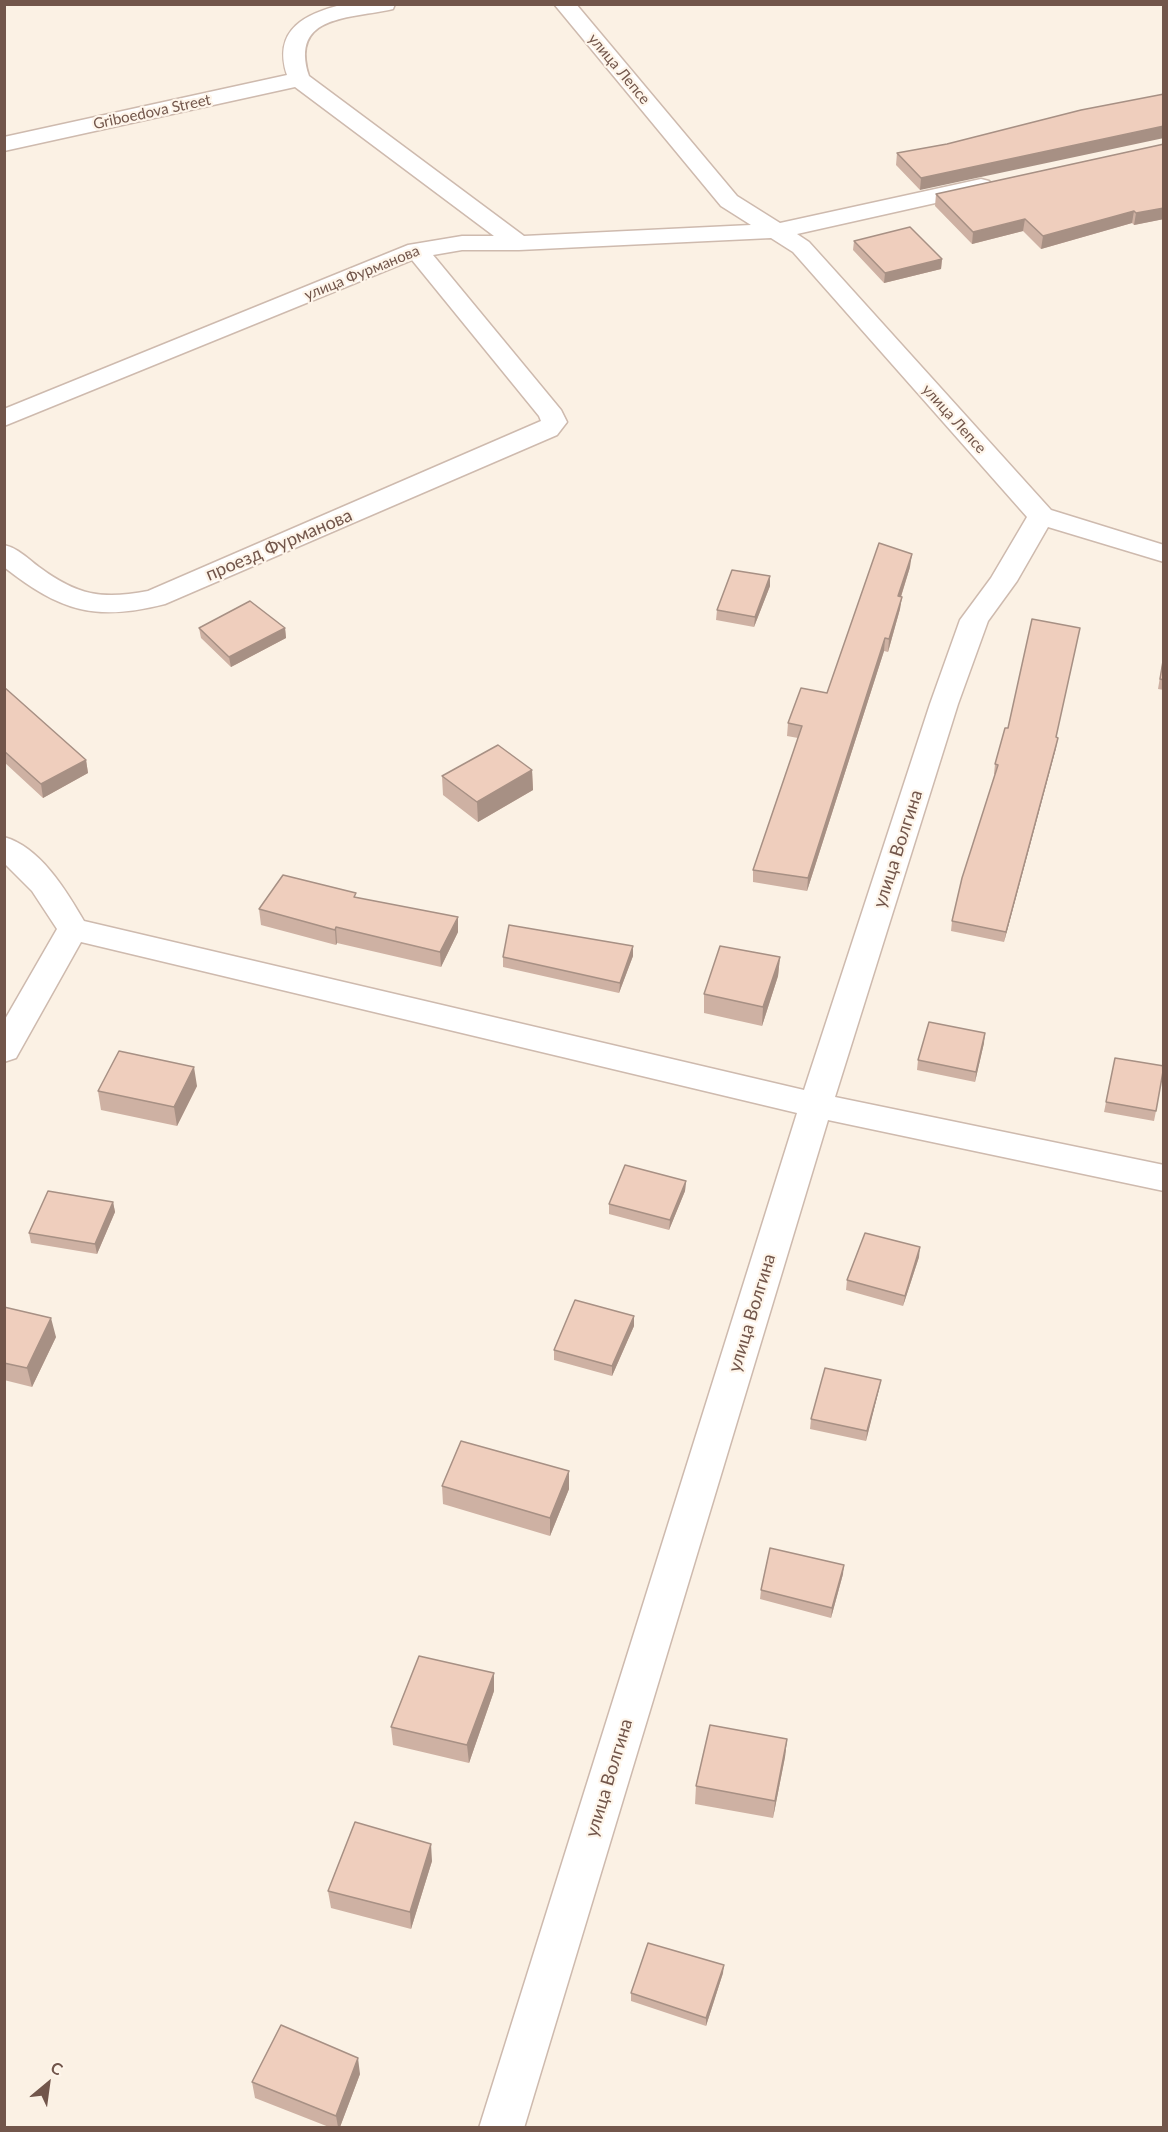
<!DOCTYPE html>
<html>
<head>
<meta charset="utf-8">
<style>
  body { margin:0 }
  #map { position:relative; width:1168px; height:2132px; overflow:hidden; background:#fbf1e4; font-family:Lato,sans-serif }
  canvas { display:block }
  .frame { position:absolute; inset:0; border:6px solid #72564b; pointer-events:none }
  .north { position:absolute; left:18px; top:2054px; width:60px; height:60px; -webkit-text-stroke:4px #fef5ea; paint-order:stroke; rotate:29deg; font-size:16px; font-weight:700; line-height:24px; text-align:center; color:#72564b }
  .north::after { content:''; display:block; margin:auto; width:21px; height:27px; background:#72564b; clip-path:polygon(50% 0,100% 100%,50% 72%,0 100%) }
</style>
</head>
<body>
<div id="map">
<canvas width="1168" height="2132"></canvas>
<div class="frame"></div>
<div class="north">С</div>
</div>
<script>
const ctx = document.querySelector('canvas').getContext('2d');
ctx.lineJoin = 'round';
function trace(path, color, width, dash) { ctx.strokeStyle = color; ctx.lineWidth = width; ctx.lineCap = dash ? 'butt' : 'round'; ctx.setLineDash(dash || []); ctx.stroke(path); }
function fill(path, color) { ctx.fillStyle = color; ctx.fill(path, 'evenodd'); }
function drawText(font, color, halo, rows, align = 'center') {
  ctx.font = font + ' Lato,sans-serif'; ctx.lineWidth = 4.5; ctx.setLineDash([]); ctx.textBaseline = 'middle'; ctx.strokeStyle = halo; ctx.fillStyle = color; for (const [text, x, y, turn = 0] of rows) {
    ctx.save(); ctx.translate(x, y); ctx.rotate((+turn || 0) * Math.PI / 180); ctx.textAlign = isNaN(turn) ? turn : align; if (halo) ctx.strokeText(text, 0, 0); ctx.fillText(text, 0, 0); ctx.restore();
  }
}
const minor = new Path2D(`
  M345,4H395L393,9C351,19 289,14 309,76L524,236L751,225L721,206L554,4H576L737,196L780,223L981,179L989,181L993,186L989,191L797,234L809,242L1051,510L1164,545V562L1048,527L1017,581L988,621L958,704L835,1097L1164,1165V1191L828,1120L524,2128H479L797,1113L81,942L16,1058L4,1062V1021L57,929L32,891L4,863V837C40,847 66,890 84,921L804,1090L930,704L960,620L991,578L1027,517L793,252L771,238L519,250H462L433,255L561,410L567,422L557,435L165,604C95,622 60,611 4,567V545C18,548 28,559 39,567C77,595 101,600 148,591L541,421L539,416L412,260L4,426V409L408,245L462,236H494L295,87L4,151V137L287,75C272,29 306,13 345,4Z`);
const wall = new Path2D(`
  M947,144L920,190L896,165L897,153Z
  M1164,144V219L1134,225L1132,223L1041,249L1023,231L972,244L935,206L936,194Z
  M854,241L942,259L941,269L884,283L853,250Z
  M910,567L901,597L900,609L888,652L884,651L807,891L753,882V870L798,738L787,736L788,723L827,693Z
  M770,576V586L754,627L716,620L717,610Z
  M199,628H285L286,638L231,667L201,638Z
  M1080,628L1056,737V748L1004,942L951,931L952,921L995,774H994L995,764L1008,728Z
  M1164,653V690L1158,689Z
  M4,687L86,760L88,773L43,798L4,762Z
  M532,770L533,790L478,822L443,795L442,776Z
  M357,897L458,932L441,967L337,943L336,945L261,925L259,909Z
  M633,956L619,993L503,967V957Z
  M780,957L778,976L762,1026L704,1013V994Z
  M984,1043L975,1082L917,1070L918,1060Z
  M1115,1058L1156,1111L1154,1121L1104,1112Z
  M197,1086L177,1126L101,1110L98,1091Z
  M686,1181L685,1191L669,1230L609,1214V1204Z
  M113,1202L115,1212L97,1254L31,1243L29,1233Z
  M919,1257L903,1306L846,1290L847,1280Z
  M4,1307L56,1337L32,1387L4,1380Z
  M634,1326L612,1376L554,1360V1350Z
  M881,1380L879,1389L866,1441L810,1429L811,1419Z
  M442,1486L569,1489L550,1536L443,1504Z
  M843,1574L831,1618L760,1599L761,1590Z
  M494,1691L469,1763L393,1745L391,1727Z
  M787,1739L785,1757L773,1818L695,1804L696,1786Z
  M432,1861L411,1929L331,1908L328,1891Z
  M723,1973L706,2026L631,2001V1993Z
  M360,2074L340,2127H329L255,2098L252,2082Z`);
const shadedWall = new Path2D(`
  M1164,126V138L920,190L921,178Z
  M1164,208V219L1134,225L1136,213Z
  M1134,211L1132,223L1041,249L1043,236Z
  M1025,219L1023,231L972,244L973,232Z
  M942,259L941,269L884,283L885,273Z
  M912,554L910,567L897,609L898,596Z
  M770,576V586L754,627L755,617Z
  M902,597L900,609L888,652L889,639Z
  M285,628L286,638L231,667L229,657Z
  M885,638L884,651L807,891L808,878Z
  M1058,738L1056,748L1004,942L1006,932Z
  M86,760L88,773L43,798L41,784Z
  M532,770L533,790L478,822L477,802Z
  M458,917V932L441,967L440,952Z
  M336,927L337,943L336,945L335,930Z
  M633,946V956L619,993L620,983Z
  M780,957L778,976L762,1026L763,1007Z
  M985,1033L984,1043L975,1082L976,1072Z
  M194,1067L197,1086L177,1126L174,1107Z
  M686,1181L685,1191L669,1230L670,1220Z
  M113,1202L115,1212L97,1254L95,1244Z
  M920,1247L919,1257L903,1306L905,1296Z
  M634,1316V1326L612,1376V1366Z
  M51,1318L56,1337L32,1387L27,1368Z
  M881,1380L879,1389L866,1441L867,1431Z
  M569,1471V1489L550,1536V1518Z
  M844,1565L843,1574L831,1618L832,1608Z
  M494,1673V1691L469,1763L467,1745Z
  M787,1739L785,1757L773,1818L775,1801Z
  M431,1844L432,1861L411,1929L410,1912Z
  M724,1965L723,1973L706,2026V2018Z
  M358,2058L360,2074L340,2127H338L336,2116Z`);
const building = new Path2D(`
  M1164,94V126L921,178L897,153L947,144L1081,110Z
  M1164,144V208L1136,213L1134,211L1043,236L1025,219L973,232L936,194Z
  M910,227L942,259L885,273L854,241Z
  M879,543L912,554L898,596L902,597L889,639L885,638L808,878L753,870L802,726L788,723L801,688L827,693Z
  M732,570L770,576L755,617L717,610Z
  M250,601L285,628L229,657L199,628Z
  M1032,619L1080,628L1056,737L1058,738L1006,932L952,921L962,878L998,765L995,764L1005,728H1008Z
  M1164,655V680L1160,679Z
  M4,687L86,760L41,784L4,751Z
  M498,745L532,770L477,802L442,776Z
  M283,875L356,893L354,897L458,917L440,952L336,927L335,930L259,909Z
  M509,925L633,946L620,983L503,957Z
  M720,946L780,957L763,1007L704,994Z
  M929,1022L985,1033L976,1072L918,1060Z
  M119,1051L194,1067L174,1107L98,1091Z
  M1115,1058L1164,1066L1156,1111L1106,1102Z
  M625,1165L686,1181L670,1220L609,1204Z
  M48,1191L113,1202L95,1244L29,1233Z
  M865,1233L920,1247L905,1296L847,1280Z
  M575,1300L634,1316L612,1366L554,1350Z
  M4,1307L51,1318L27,1368L4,1363Z
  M825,1368L881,1380L867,1431L811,1419Z
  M461,1441L569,1471L550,1518L442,1486Z
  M770,1548L844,1565L832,1608L761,1590Z
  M419,1656L494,1673L467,1745L391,1727Z
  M710,1725L787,1739L775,1801L696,1786Z
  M355,1822L431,1844L410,1912L328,1891Z
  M648,1943L724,1965L706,2018L631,1993Z
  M281,2025L358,2058L336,2116L252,2082Z`);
const farStreetnames = [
  ["улица Лепсе",619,69,50],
  ["Griboedova Street",152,112,-12],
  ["улица Фурманова",362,273,-22],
  ["улица Лепсе",954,419,48]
];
const streetNames = [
  ["проезд Фурманова",279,545,-23],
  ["улица Волгина",898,849,-72],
  ["улица Волгина",752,1313,-73],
  ["улица Волгина",609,1778,-73]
];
trace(minor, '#cebaae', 3);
fill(minor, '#fff');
fill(wall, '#ceb1a3');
fill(shadedWall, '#a79084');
fill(building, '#efcebd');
trace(building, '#a79084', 1.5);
drawText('15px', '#72564b', '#fef5ea', farStreetnames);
drawText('18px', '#72564b', '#fef5ea', streetNames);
</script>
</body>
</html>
